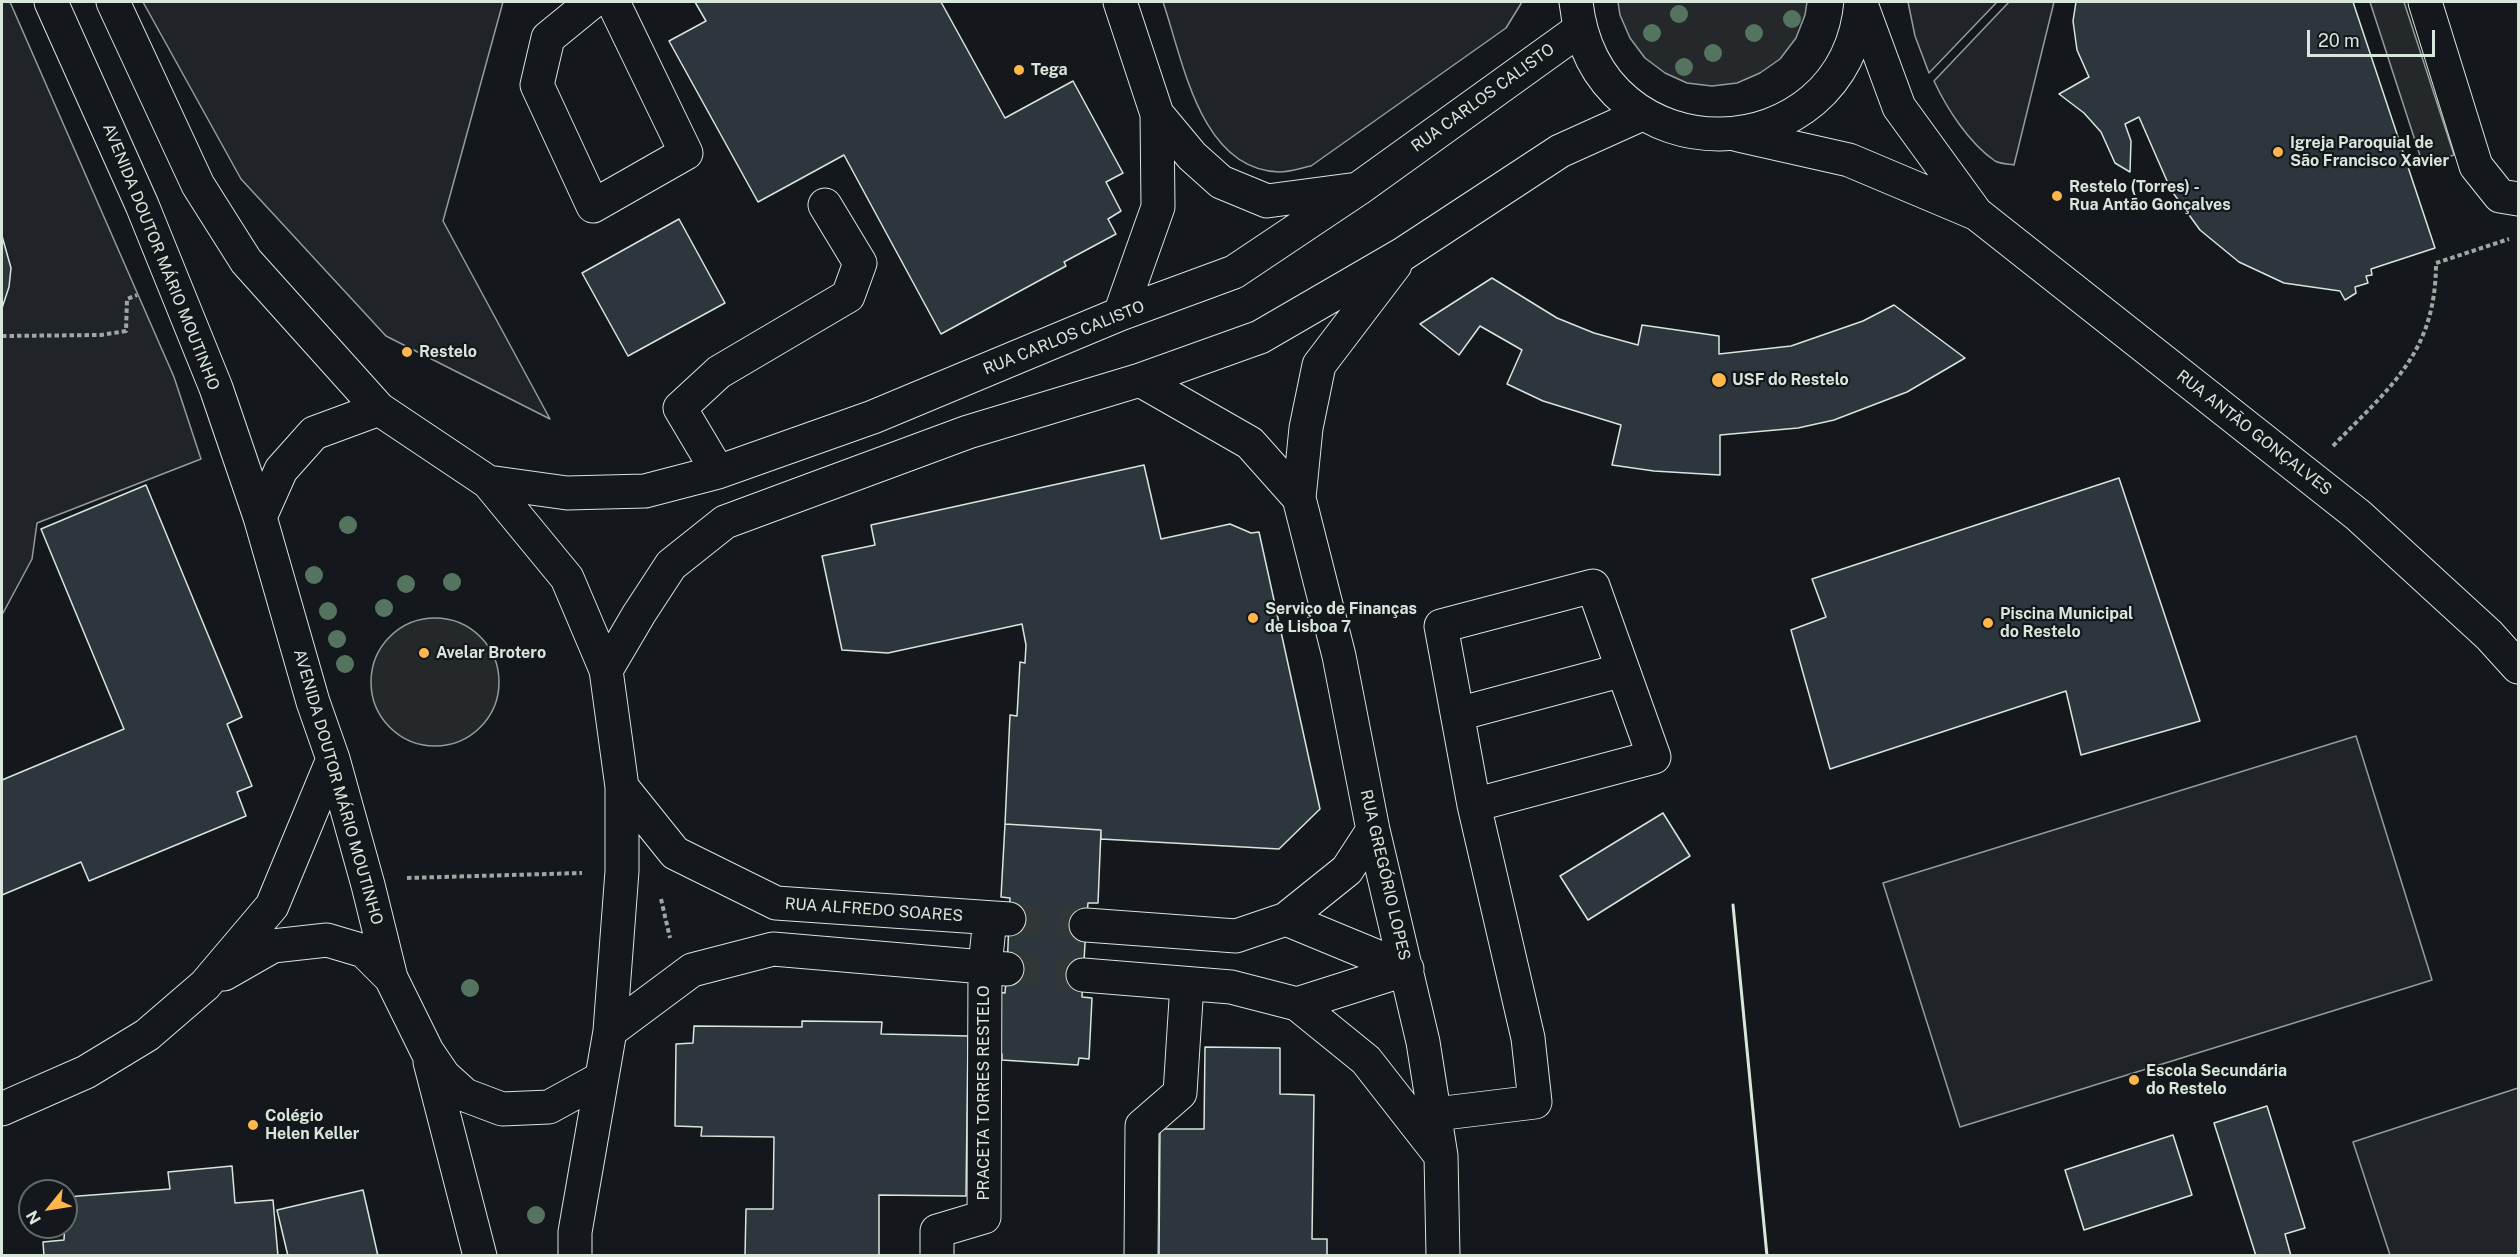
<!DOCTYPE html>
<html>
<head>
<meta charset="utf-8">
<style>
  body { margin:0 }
  #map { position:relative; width:2520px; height:1257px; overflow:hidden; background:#14181c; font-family:"Public Sans",sans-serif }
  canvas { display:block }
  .frame { position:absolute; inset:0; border:3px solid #d8e6dc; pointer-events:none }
  .north { position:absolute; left:18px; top:1179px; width:60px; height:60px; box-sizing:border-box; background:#14181c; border:2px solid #626a69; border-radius:50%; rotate:240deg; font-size:16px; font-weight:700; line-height:24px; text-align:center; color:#d8e6dc }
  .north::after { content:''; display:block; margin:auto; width:21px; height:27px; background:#ffb74d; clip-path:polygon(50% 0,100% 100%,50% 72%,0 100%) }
  .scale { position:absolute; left:2307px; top:30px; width:128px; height:27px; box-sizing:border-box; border:3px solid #d8e6dc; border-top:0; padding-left:8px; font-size:18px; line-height:21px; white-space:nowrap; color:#d8e6dc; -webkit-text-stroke:4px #14181c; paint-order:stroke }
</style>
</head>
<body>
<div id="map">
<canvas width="2520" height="1257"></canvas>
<div class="frame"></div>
<div class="north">N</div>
<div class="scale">20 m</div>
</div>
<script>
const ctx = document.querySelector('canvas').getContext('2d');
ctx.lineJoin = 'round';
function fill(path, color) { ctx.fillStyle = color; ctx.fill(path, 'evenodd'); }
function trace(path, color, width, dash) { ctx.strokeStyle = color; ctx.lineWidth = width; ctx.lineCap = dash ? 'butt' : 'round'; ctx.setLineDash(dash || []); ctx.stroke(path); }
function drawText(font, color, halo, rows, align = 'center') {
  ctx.font = font + ' "Public Sans",sans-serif'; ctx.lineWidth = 4.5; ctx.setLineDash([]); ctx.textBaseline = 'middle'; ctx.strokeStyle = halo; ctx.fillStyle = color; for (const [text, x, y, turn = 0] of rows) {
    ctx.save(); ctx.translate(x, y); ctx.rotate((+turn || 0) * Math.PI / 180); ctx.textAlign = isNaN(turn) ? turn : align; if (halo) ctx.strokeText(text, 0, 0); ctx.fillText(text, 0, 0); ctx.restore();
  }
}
const green = new Path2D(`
  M2,2H10L174,377L201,459L37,523L32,559L2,615Z
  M143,2H503L443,221L550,419L386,336L241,179Z
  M1163,2H1522L1506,28L1311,166C1301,168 1289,172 1279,172C1200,170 1183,60 1163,2Z
  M1908,2H1997L1929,73L1915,36Z
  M2009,2H2054L2014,165C2008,164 2000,164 1995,161C1969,143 1947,109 1934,81Z
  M2356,736L2432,980L1960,1127L1883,883Z
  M2518,1088V1255H2390L2353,1142Z`);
const parking = new Path2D(`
  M1618,2H1807L1805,15L1796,38L1780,59L1760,73L1737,83L1712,86L1687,83L1665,73L1645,58L1630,38L1620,15Z
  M2370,2H2404L2454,155L2423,165Z
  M371 682a64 64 0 1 1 128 0a64 64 0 1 1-128 0Z`);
const building = new Path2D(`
  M695,2H941L1005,118L1073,81L1123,173L1106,182L1121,211L1108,219L1116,234L1064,262L1066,266L941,334L844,155L758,202L669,41L706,21Z
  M2076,2H2353L2435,248L2371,269L2372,275L2366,276L2368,283L2355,287L2356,293L2345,300L2340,291L2284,283L2239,262L2200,230L2171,190L2139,117L2125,124L2131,141L2130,172L2115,163L2101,132L2084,113L2059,94L2089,77L2077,50L2073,21Z
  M679,219L725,303L628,356L582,273Z
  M2,236L11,268L9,287L2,308Z
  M1492,278L1557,318L1594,333L1638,345L1642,325L1719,336V354L1791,346L1863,321L1894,305L1965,358L1907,392L1834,420L1798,428L1720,435V475L1654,471L1612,465L1621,425L1543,401L1507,384L1522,350L1480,326L1459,355L1420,324Z
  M1144,465L1161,539L1230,524L1251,533L1259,532L1320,809L1279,849L1101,839V830L1005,824L1010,715L1017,716L1020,662L1025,663L1026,645L1022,624L888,653L842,650L822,556L875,545L871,525Z
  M2119,478L2200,721L2081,755L2066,691L1830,769L1791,630L1826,617L1812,579Z
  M146,485L242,717L227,724L252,786L237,792L246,816L89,881L81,862L2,895V780L124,729L41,529Z
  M1663,813L1690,856L1588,920L1560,876Z
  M1005,824L1101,830L1098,903H1088L1086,925L1082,997L1092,998L1089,1059L1079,1058L1078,1065L1002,1060V1054L992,1053L995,992L1005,993L1007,969L1010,898L1001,897Z
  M802,1021L882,1022L881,1034L968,1036L966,1196L879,1195V1256H745L746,1209H773L774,1137L701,1136L702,1127L675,1126L676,1044L693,1043L694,1026L802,1027Z
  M1205,1047L1280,1048V1094L1314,1095L1312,1239H1327V1256H1159L1160,1129H1204Z
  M2267,1106L2305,1228L2285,1234L2291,1256H2256L2214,1123Z
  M2173,1135L2192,1195L2084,1230L2065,1170Z
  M232,1166L235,1203L273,1200L278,1256H44L43,1242L64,1240L66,1197L170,1189L168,1172Z
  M363,1190L378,1256H288L277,1210Z`);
const minorTunnel = new Path2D(`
  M1009,919L1086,925
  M1007,969L1083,975`);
const path = new Path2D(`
  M2,336L101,335L126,331L127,299L137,295
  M2333,446C2390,387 2436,353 2436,263L2509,239
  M407,878L582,873
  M661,899L670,938
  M1047,1256V1254`);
const minor = new Path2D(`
  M51,2L142,205L216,388L260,517L313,702L333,759L368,885L391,978L427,1051L444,1076L465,1095L502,1109L549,1107L600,1079
  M113,2L198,185L246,261L379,409L488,482L567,578L606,670L622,787V871L610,1031L575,1232V1256
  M592,2L548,38L537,85L593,206L686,153L613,2
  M1120,2L1157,114L1158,207L1120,314
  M2425,2L2476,166L2500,196L2518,199
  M1157,114L1192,156L1221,182L1267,201L1350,190
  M1395,265L1319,365L1306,428L1299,498L1339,656L1373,830L1423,1042L1441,1156L1443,1256
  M1140,380L1250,443L1299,498
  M718,472L680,408L719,372L848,296L860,263L825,205
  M488,482L567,493L645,491L718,472L873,417L1120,314L1234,272L1358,189L1579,30
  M260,517L281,470L314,433L379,409
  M606,670L639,614L671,565L725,522L968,432L1140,380L1260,337L1403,254L1560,151L1642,114
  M1458,714L1623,670
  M622,787L675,853L776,903L1009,919
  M1286,919L1407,969
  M1086,925L1236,936L1286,919L1347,870L1373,830
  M224,974L273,946L327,940L364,951L391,978
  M1083,975L1231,987L1297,1004L1366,1060L1441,1156
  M1297,1004L1407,969
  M610,1031L692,970L773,949L1007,969
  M430,1062L480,1256
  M2,1109L86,1072L147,1035L205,985L272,906L333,759
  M1436,1114L1535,1102L1528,1038L1474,805L1441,626L1593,586L1654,757L1474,805
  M937,1256V1231L984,1217L985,966L990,918
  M1141,1256L1142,1126L1180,1093L1187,984`);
const major = new Path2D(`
  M1576,2C1596,181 1846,175 1861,2
  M1861,4L1899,107L1976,213
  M1738,135L1849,160L1977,214L2358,515L2489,635L2518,667`);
const wall = new Path2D(`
  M1733,905L1767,1256`);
const trees = [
  [1679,14],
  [1792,19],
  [1652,33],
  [1754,33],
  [1713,53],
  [1684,67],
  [348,525],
  [314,575],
  [452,582],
  [406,584],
  [384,608],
  [328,611],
  [337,639],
  [345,664],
  [470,988],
  [536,1215]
];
const markers = [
  [1019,70,6,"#ffb74d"],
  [2278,152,6,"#ffb74d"],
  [2057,196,6,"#ffb74d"],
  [407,352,6,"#ffb74d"],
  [1719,380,8,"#ffb74d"],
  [1253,618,6,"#ffb74d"],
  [1988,623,6,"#ffb74d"],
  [424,653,6,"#ffb74d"],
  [2134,1080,6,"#ffb74d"],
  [253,1125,6,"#ffb74d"]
];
const poiNames = [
  ["Tega",1031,70],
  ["Igreja Paroquial de",2290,143],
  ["São Francisco Xavier",2290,161],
  ["Restelo (Torres) -",2069,187],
  ["Rua Antão Gonçalves",2069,205],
  ["Restelo",419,352],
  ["USF do Restelo",1732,380],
  ["Serviço de Finanças",1265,609],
  ["de Lisboa 7",1265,627],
  ["Piscina Municipal",2000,614],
  ["do Restelo",2000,632],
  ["Avelar Brotero",436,653],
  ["Escola Secundária",2146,1071],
  ["do Restelo",2146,1089],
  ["Colégio",265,1116],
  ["Helen Keller",265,1134]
];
const streetNames = [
  ["RUA CARLOS CALISTO",1483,98,-36],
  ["AVENIDA DOUTOR MÁRIO MOUTINHO",161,257,68],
  ["RUA CARLOS CALISTO",1064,338,-22],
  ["RUA ANTÃO GONÇALVES",2254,433,38],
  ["AVENIDA DOUTOR MÁRIO MOUTINHO",338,787,74],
  ["RUA GREGÓRIO LOPES",1385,875,77],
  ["RUA ALFREDO SOARES",874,910,4],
  ["PRACETA TORRES RESTELO",984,1093,-90]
];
fill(green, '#202428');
trace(green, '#939e99', 1.5);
fill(parking, '#24282b');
trace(parking, '#939e99', 1.5);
fill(building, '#2c363c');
trace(building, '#d8e6dc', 1.5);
trace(minorTunnel, '#313739', 33, [33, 16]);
trace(minor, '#d8e6dc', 35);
trace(major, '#d8e6dc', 35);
trace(path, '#9da8a2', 4, [4.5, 3]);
trace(minor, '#14181c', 33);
trace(major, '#14181c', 33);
trace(wall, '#d8e6dc', 3);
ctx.fillStyle = '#55745f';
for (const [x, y] of trees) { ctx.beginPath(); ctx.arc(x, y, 9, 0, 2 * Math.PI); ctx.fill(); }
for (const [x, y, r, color] of markers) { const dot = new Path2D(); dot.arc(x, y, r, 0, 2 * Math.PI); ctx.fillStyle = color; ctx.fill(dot); trace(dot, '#14181c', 2); }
drawText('bold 16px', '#d8e6dc', '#14181c', poiNames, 'left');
drawText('16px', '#d8e6dc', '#14181c', streetNames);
</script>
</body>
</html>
